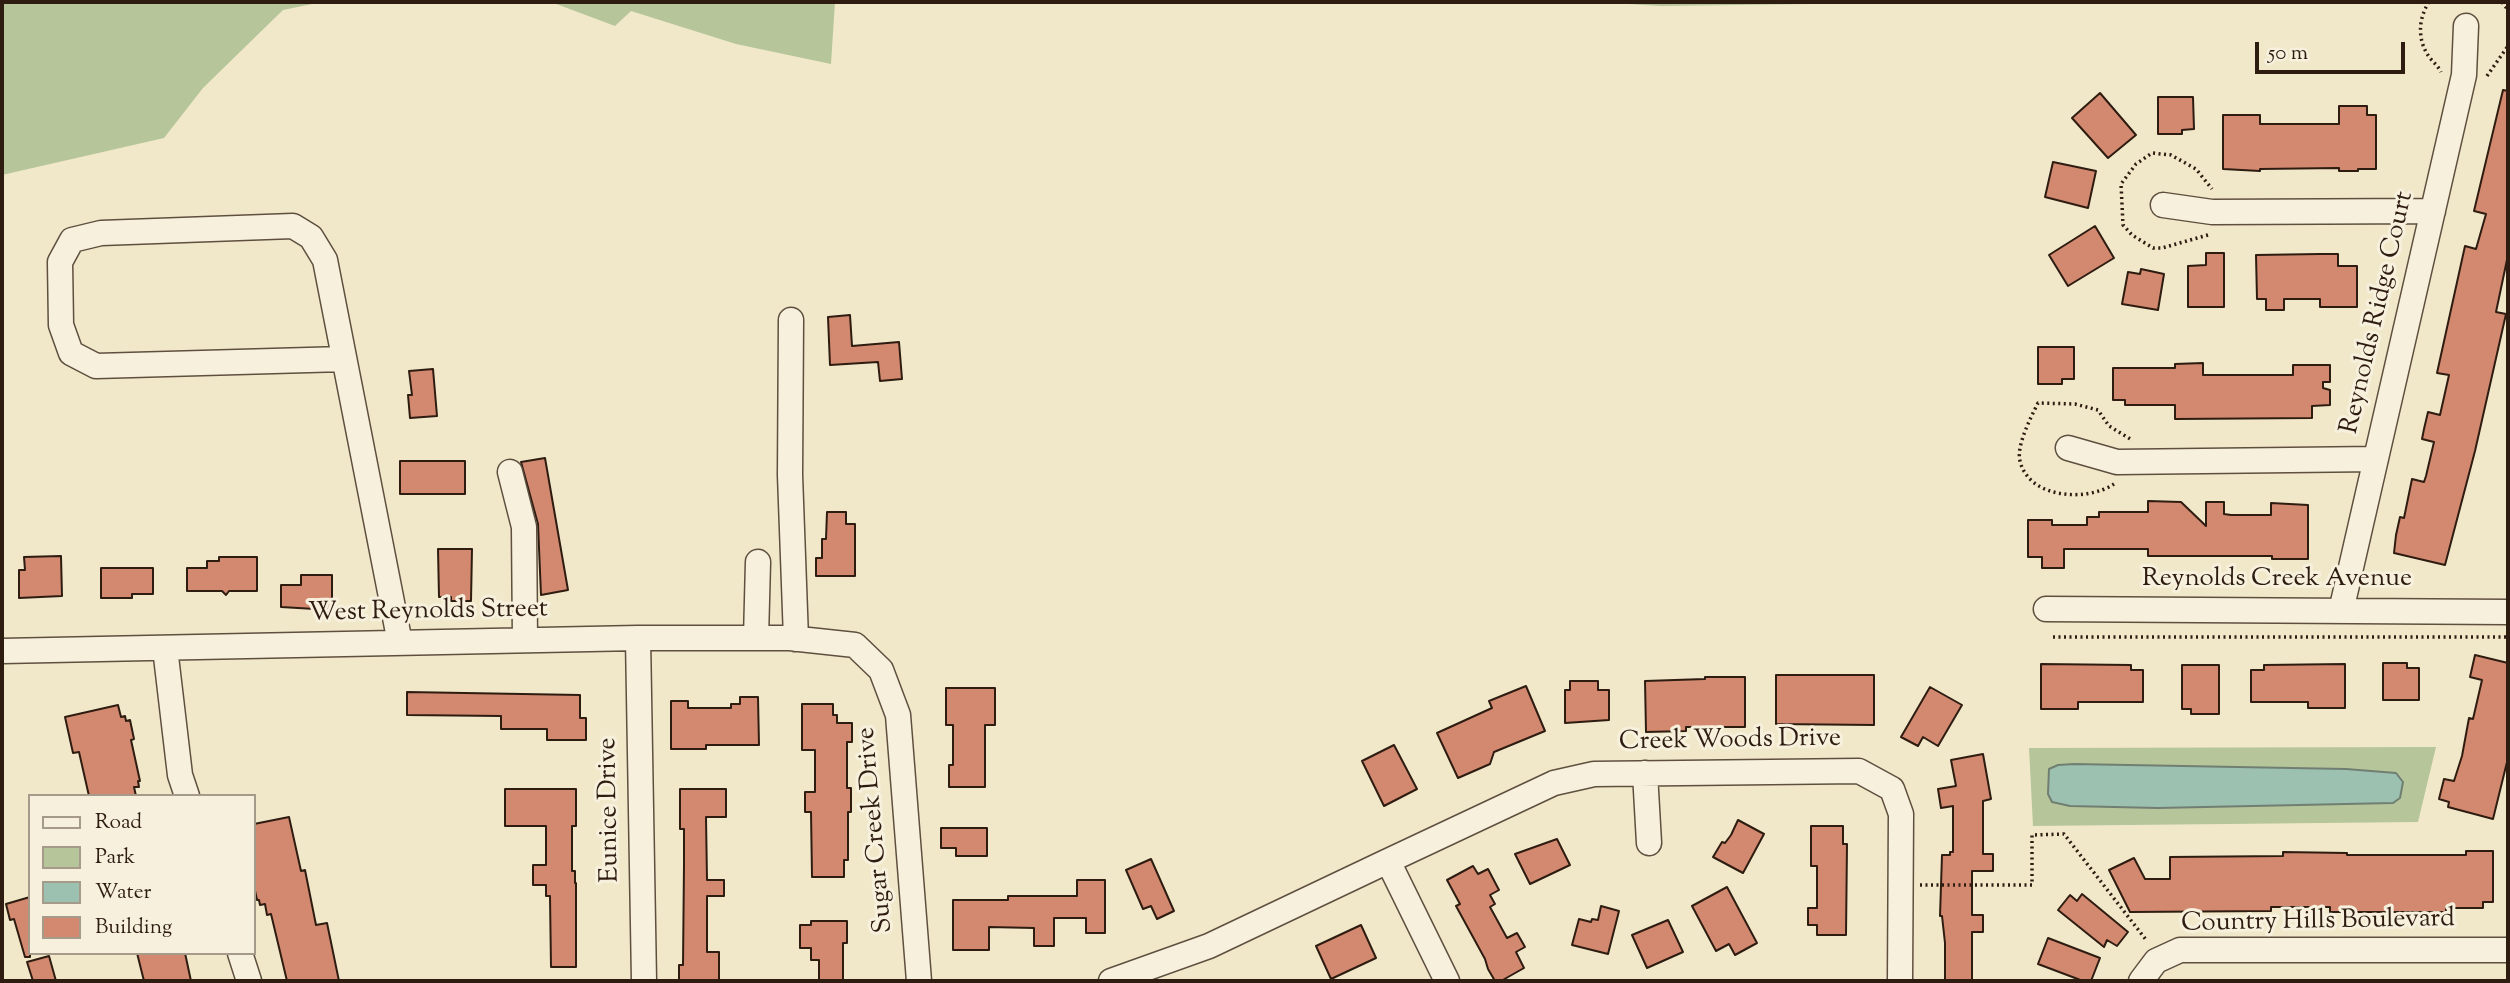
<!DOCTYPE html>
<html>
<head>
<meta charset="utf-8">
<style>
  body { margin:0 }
  #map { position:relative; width:2510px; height:983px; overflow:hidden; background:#f1e8ca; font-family:"Sorts Mill Goudy",serif }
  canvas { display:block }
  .frame { position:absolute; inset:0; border:4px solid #2e1c11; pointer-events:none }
  .legend { position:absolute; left:28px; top:794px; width:228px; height:161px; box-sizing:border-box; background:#f6f0dd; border:2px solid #a69b8b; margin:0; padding:9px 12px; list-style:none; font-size:21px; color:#2e1c11 }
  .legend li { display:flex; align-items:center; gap:14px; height:35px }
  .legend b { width:35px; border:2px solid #a69b8b }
  .scale { position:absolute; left:2255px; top:42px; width:150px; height:32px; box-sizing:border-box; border:4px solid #2e1c11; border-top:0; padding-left:9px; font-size:21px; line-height:24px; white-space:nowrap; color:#2e1c11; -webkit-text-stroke:5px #f6f0dd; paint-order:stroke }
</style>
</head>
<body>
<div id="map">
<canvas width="2510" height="983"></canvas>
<div class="frame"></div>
<ul class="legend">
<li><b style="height:9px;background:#f6f0dd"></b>Road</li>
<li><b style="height:19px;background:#b6c69a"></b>Park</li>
<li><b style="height:19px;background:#9cc1b1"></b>Water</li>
<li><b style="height:19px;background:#d28970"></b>Building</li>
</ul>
<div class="scale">50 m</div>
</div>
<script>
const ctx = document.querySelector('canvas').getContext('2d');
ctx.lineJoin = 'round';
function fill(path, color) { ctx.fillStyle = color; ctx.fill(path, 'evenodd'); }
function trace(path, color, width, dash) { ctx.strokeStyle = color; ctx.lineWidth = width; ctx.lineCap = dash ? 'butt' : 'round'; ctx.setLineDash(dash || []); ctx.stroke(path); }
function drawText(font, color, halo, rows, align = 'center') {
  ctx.font = font + ' "Sorts Mill Goudy",serif'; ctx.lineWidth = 6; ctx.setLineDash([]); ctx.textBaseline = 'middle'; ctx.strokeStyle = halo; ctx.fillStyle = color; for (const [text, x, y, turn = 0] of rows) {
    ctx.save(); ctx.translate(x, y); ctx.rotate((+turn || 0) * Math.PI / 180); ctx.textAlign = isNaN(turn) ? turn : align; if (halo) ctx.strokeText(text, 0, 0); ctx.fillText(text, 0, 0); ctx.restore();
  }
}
const green = new Path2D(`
  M2,2H322L283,10L203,88L164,138L2,175Z
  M551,2H835L831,64L736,44L631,11L615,26Z
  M1597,2H1962L1661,6Z
  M2436,747L2418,822L2033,826L2029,748Z`);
const water = new Path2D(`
  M2074,764L2346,769L2396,773L2403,782L2400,798L2393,803L2158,808L2070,806L2052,802L2048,794L2049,769L2058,765Z`);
const building = new Path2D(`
  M2503,90L2508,91V255L2496,312L2506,314L2475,451L2445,565L2394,553L2396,535L2400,517L2404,518L2412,479L2424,482L2426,476L2434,442L2422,439L2424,429L2428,412L2440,415L2449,375L2437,373L2465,246L2476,249L2486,214L2474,211Z
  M2100,93L2136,135L2108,158L2072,118Z
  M2158,97H2193L2194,129L2182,130V134H2158Z
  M2339,106H2367V115H2376V169H2358V171H2339V168L2260,169V171L2223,169V115H2260V124H2339Z
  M2053,162L2096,171L2088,208L2045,197Z
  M2095,226L2114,258L2068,286L2049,255Z
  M2206,253H2224V307H2188V266L2206,265Z
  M2320,254H2338V266H2357V307H2320V299H2284V310H2266V299H2257L2256,255Z
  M2141,269L2164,274L2158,310L2122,304L2128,272L2140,274Z
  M850,315L852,346L899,342L902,379L880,381L878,362L830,365L828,317Z
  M2038,347H2074V379H2062V384H2038Z
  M2203,363V375H2293V365H2330V382H2323V388L2330,390V405L2312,406V418L2175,419V405H2125V400H2113V368H2175V364Z
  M433,369L437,416L410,418L408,395H412L409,371Z
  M545,458L568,590L541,595L538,524L521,462Z
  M400,461H465V494H400Z
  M2148,501L2181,502L2206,526V502H2224V514L2231,515H2271V503L2308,505V559H2272V556H2148V549H2064V568H2042V557H2028V520H2052V525H2087V517H2099V512H2148Z
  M827,512H846V524H855V576H816V558H822V539H826Z
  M438,549H472L471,601H451V597H439Z
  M61,556L62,596L19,598V570H25L24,557Z
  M219,557H257V591H229L226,595L222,591H187V568H207V561H219Z
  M101,568H153V594H132V598H101Z
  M301,575H332V610L281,607V585H301Z
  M2475,655L2508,663V758L2493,819L2448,807L2449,802L2439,799L2444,779L2454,781L2462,756L2469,718L2473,719L2482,680L2470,677Z
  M2383,663H2407V668H2419V700H2383Z
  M2041,664L2131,665V670H2143V702H2078V709H2041Z
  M2345,664V708H2308V702H2251V670H2264V665Z
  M2182,665H2219V714H2191V709H2182Z
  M1776,675H1874V725L1776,724Z
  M1705,677H1745V727H1686V731L1646,732L1645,681L1705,679Z
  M1570,681H1598V690H1609V720L1565,723V690H1570Z
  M1526,686L1545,731L1494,752L1490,764L1458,778L1437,733L1492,708L1489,701Z
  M1930,687L1962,705L1938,746L1923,737L1918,746L1901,737Z
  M946,688H995V725H985V787H949V765H953V725H946Z
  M407,692L580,695V718H586V740H547V729H501V716L407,715Z
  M740,697H758L759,745H706V749H671V701H688V708H731V704H740Z
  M802,704H833V715H837V723H852V742H847V788H851V812H848V860H844V877H812L811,812H805V792H815V750H802Z
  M118,705L121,717L125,716L126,721L130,720L134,739L131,740L140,781H138L139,787H134L136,796H89L79,752L73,753L65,717Z
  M1394,745L1417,789L1384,806L1362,761Z
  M1983,754L1991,799L1983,801V854H1993V871H1972V915H1983V932H1972V981H1945V943L1942,916H1940L1942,855H1950V852H1953V806L1941,808L1938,789L1956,786L1951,760Z
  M505,789H576V826H572V871H575V883H576V967H551L550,896H546V885H533V865H546V826H505Z
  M680,789H726V817H706L707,880H724V896H707V952H719V981H679V965H683L684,864V829H680Z
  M289,817L301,871L305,870L316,925L327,923L339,981H287L271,914L267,915L265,904L260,905L259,900H257L254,886V824Z
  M1738,820L1764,834L1743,873L1713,857L1722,842L1725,843L1731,835Z
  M1811,826H1843V844H1847L1846,935H1817V925H1808V908H1817V866H1811Z
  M941,828H987V856H956V848H941Z
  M1557,839L1570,865L1530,884L1515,854Z
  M2466,851H2493V902H2483V908H2446V912H2330V907H2271V911L2130,912L2109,870L2134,858L2145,879H2170V857L2283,856V852L2347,853V855H2466Z
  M1151,859L1174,911L1157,919L1151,906L1143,909L1126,870Z
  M1473,866L1478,874L1488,869L1499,890L1490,895L1495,904L1490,907L1507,938L1517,933L1525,947L1516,952L1524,968L1501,981H1495L1488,969L1485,959L1456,906L1460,904L1447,880Z
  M1077,880H1105V933H1086V918H1054V946H1034V928L989,927V950H953V900H1008V896H1077Z
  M1727,887L1757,943L1735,955L1729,944L1716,951L1692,906Z
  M2082,894L2128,932L2117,946L2107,940L2104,947L2058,910L2070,895L2077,901Z
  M30,897V957H25L14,919L10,920L6,904Z
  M1601,906L1619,911L1608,954L1572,945L1579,919L1591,922L1592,919L1598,920Z
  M1668,920L1683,952L1647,968L1632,935Z
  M811,921H847V943H843V981H819V960H811V948H800V925H811Z
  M1361,925L1376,958L1331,979L1316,946Z
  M2048,938L2100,958L2091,981H2083L2038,964Z
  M137,953H185L191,981H144Z
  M49,956L56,981H33L27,962Z`);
const path = new Path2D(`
  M2429,2C2418,19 2417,41 2430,58C2434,63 2438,66 2441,72
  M2502,2L2508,10
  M2487,76L2508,46
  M2208,235L2162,248H2153L2132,235L2123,225L2121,184L2136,164L2152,153L2171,155L2196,169L2212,189
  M2114,484C2087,502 2029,499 2020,461C2016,446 2031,417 2038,403L2075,404L2098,410L2109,426L2132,440
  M2053,637H2508
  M1920,885H2032V835L2064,834L2147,941`);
const minor = new Path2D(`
  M2163,205L2212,212L2433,211
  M791,320L790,475L796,639
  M344,359L96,366L71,353L61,325L60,262L72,240L101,233L293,226L311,237L325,260L400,643
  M2068,448L2117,462L2376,459
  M510,472L524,527L525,640
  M2046,609L2508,612
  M2341,611L2464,75L2466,26
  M638,638L644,981
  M756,638L758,562
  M165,648L180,775L187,796
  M2,651L638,638H790L855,645L881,670L898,715L919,981
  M1645,773L1649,843
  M240,953L249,981
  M1111,981L1209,946L1388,861
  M1447,981L1388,861L1554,783L1594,774L1859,771L1892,789L1901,814L1900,981
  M2141,981L2156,961L2180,950H2508`);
const streetNames = [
  ["Reynolds Ridge Court",2379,313,-77],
  ["Reynolds Creek Avenue",2277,581],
  ["West Reynolds Street",428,613,-1],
  ["Creek Woods Drive",1730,742,-1],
  ["Eunice Drive",611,810,-91],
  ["Sugar Creek Drive",877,830,-95],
  ["Country Hills Boulevard",2318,923,-1]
];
fill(green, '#b6c69a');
fill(water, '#9cc1b1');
trace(water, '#707f71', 2);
fill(building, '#d28970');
trace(building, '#2e1c11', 2);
trace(minor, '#5f4f3f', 27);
trace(path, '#2e1c11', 3.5, [2, 3.5]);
trace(minor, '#f6f0dd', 24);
drawText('26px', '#2e1c11', '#f6f0dd', streetNames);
</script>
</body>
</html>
